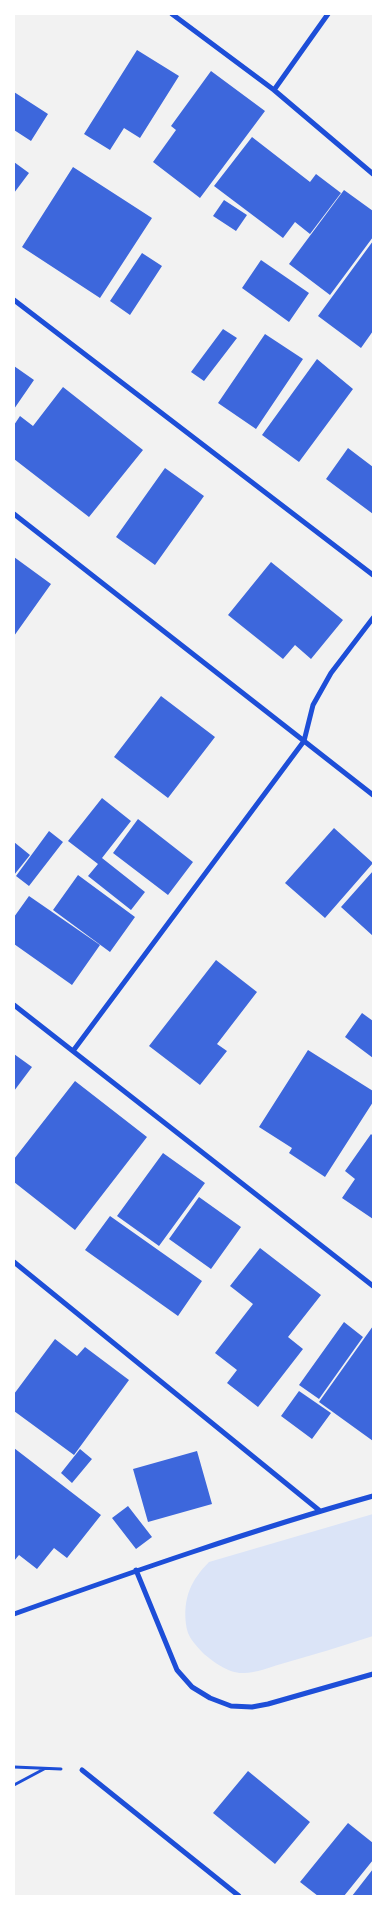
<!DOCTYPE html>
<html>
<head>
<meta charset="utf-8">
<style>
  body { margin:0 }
  #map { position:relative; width:387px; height:1910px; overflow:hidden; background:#f2f2f2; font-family:"Noto Sans",sans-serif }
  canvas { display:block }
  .frame { position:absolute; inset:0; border:15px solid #fff; pointer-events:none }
</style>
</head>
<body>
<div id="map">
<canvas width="387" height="1910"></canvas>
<div class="frame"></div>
</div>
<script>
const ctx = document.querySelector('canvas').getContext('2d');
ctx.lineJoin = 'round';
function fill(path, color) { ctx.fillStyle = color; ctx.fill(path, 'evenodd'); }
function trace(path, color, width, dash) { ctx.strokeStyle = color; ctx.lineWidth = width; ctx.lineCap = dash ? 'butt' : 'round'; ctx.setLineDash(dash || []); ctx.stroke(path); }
const green = new Path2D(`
  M373,1514V1636C343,1646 312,1655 281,1664C270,1667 256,1673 244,1673C230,1674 213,1662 203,1653C195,1644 187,1637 186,1624C183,1598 191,1580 209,1562Z`);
const building = new Path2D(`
  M137,50L179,76L140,138L124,128L110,150L84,134Z
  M211,71L265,111L200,198L153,162L176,130L171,126Z
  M14,92L48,114L31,141L14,130Z
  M252,137L310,182L316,174L341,193L310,234L295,222L283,238L214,186Z
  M14,162L29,173L14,193Z
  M73,167L152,218L100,298L22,247Z
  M344,190L373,211V237L330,295L289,264Z
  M224,200L247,215L236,231L213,216Z
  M373,241V331L361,348L318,316Z
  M142,253L162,266L130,315L110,301Z
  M261,260L309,293L289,322L242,288Z
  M223,329L237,338L204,381L191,372Z
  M265,334L303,359L256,429L218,403Z
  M317,359L353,389L299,462L262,435Z
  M14,366L34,380L14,409Z
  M63,387L143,450L89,517L14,459V425L20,416L33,426Z
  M348,448L373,467V514L326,479Z
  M165,468L204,496L155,565L116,537Z
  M14,557L51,584L14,636Z
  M271,562L343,620L311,659L295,645L283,659L228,615Z
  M161,696L215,737L168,798L114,757Z
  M102,798L131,821L102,858L145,892L131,910L88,876L98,864L68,841Z
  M138,819L193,862L168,895L113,853Z
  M334,828L373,863L325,918L285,883Z
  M49,831L63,842L29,886L16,876Z
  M14,842L30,855L14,875Z
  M373,871V936L341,907Z
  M78,875L135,917L110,952L53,910Z
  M29,896L100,945L72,985L14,944V917Z
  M216,960L257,992L217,1044L227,1051L200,1085L149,1046Z
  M362,1013L373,1021V1058L345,1037Z
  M308,1050L373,1091V1102L325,1177L289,1153L292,1148L259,1127Z
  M14,1054L32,1067L14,1091Z
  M75,1081L147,1137L75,1230L14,1182V1159Z
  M371,1134L373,1136V1219L342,1198L355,1179L345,1171Z
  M163,1153L205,1183L159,1246L117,1216Z
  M199,1197L241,1227L211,1269L169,1239Z
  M110,1216L202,1281L178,1316L85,1250Z
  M260,1248L321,1295L288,1337L303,1349L258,1407L227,1383L237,1370L215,1353L253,1304L230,1286Z
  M344,1322L363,1337L319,1399L299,1385Z
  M373,1326V1441L319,1402Z
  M55,1339L77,1356L85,1347L129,1380L74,1455L14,1411V1394Z
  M299,1391L331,1413L312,1439L281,1416Z
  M14,1448L101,1515L67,1558L54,1548L37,1569L19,1555L14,1561Z
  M80,1449L92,1459L72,1483L61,1473Z
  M197,1451L212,1504L148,1522L133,1469Z
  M128,1506L152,1537L136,1549L112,1518Z
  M248,1771L310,1822L275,1864L213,1813Z
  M348,1823L373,1843V1860L344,1896H318L300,1882Z
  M373,1869V1896H352Z`);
const path = new Path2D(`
  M14,1767L61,1769
  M14,1785L44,1769`);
const minor = new Path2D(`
  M172,14L274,90L373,174
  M274,90L328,14
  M14,300L373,575
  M14,514L373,795
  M14,1005L373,1286
  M73,1051L304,741L313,705L331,673L373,618
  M14,1262L320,1511
  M136,1570L177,1670L192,1687L210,1698L231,1706L252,1707L268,1704L373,1674
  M14,1614C132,1572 252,1530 373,1496
  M82,1770L239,1896`);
fill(green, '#dbe4f7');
fill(building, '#3d67dc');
trace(path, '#1d4ed8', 3);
trace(minor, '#1d4ed8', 5);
</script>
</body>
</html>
